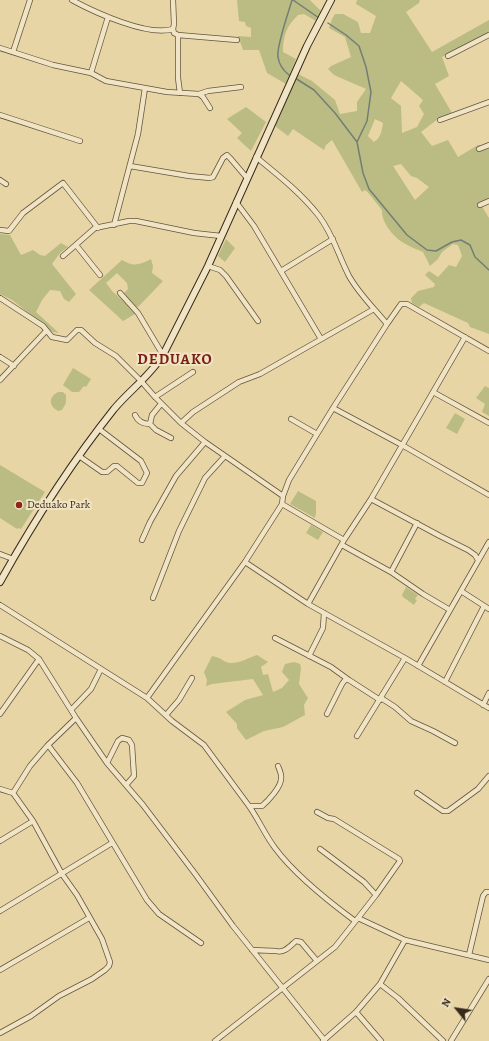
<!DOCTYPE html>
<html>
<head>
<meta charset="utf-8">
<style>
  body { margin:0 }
  #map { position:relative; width:489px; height:1041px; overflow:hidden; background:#e8d5a5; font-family:Alegreya,serif }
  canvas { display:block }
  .north { position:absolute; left:437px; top:989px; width:40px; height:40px; -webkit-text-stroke:3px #f0e4c4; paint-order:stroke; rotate:300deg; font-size:11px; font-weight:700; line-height:16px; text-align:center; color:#372a1c }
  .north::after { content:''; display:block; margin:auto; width:14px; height:18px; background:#372a1c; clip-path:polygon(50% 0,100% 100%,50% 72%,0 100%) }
</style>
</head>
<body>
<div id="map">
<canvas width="489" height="1041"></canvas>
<div class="north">N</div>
</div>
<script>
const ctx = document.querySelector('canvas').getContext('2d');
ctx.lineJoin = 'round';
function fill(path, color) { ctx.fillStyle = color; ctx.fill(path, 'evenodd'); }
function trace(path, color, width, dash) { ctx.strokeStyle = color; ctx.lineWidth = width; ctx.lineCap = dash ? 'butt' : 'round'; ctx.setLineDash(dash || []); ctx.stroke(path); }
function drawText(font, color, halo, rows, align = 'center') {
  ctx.font = font + ' Alegreya,serif'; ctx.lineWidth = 4; ctx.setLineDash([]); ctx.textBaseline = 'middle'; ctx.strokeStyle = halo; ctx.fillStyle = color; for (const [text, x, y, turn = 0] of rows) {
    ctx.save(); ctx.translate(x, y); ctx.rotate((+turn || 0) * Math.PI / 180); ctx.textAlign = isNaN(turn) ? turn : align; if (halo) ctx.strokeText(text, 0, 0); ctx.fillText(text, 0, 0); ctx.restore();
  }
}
const green = new Path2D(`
  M237,0H310L321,11L316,21L304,14L298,15C286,27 283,36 283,52L296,59L286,84L267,73L259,50H243L238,36L251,37V28L246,26L245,22L239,21Z
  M357,0H420L419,3L406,12L432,52L489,20V32L442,57L449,76L435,84L452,113L438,119L421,132L432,146L448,140L458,157L478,145H489V198L480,203L489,218V334L470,327L468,323L424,303L419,307L412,303L411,298L418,291L434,287L435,284L425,275L429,271L438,277L449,265L456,267L462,256L458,245L453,244L442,252L438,259L430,266L423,252C416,249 408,246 402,242C393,236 381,222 382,210C376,203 372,196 365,190L362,192L332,140L326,145L324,150L293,129L288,136L275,126L298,74L312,81L335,100L340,114L357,111V102L366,89L334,75L328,69L331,66L351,57L345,37L329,28L332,19L335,14H343L358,22L361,33H370L376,16L356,4ZM401,81L423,100L419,106L424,114L417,127L402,133L401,106L391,98ZM375,119L383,123C382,130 381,138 374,142L368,136ZM401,164L411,176L417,178L429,187L415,200L393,166Z
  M246,107L266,122L251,151L237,138L242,133L227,119Z
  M0,234L10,235L21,255L33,250L40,255L45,256L61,243L68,247L60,253L52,264L76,294L69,302L64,299L60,291L50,290L42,300L36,312L59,333L53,332L12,300L0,294Z
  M226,239L235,248L225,262L218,256Z
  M151,259L153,266L152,273L163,281L138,307L133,306L123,294L128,289L127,283L117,273L106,283L113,292L134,310L135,314L123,321L89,290L122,260C134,267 139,265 151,259Z
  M73,368L91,379L86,387L84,386L79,392H72L63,385Z
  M485,386L489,388V416L482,412L485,404L476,398Z
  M58,392H63L66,395V403L62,410L58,411C48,405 49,397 58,392Z
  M455,413L465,419L457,434L446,428Z
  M0,465L45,492L21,529L18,528L17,529L0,518Z
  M298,491L316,501V513L315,518L290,504Z
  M311,525L323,532L318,540L306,533Z
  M406,587L418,595L415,599L417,600L414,605L403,597L402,595Z
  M257,655L268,662L261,667L263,675L268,674L273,692L282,688L289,680L282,672L285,664L294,662L300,664L301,668L299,684L308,698L304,705L305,715L283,727L264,731L246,740L237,728V724L226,712L245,700L263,695L253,679L212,684L206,686L207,680L204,672L212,656C218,657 221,659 226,662C235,666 248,658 257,655Z`);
const stream = new Path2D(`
  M293,0L319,18
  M328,23L346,35L359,46L366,67L371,92L367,121L357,142L363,173L369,189L407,235L427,250L436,251L452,242L461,240L470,245L475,257L489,270
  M289,75C284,71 279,65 278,57C276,47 289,11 292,0
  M295,78L314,90L335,113L357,142`);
const street = new Path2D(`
  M72,0C94,12 148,37 173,29
  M173,0L174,24L173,29L174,33L178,35L237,40
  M178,35V78L180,93
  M0,48L53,65L91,73L106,81L167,92L199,94L203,97L210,108
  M13,52L30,0
  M448,56L489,35
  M91,73L108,17
  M199,94L208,91L241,87
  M0,115L80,141
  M440,120L489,102
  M479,149L489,145
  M256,157C278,175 301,193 319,216C334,236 338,255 349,276C359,294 374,308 387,324
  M130,166L189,176L210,178L213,177L223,158L227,155L230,158L247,178
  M0,180L6,184
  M236,202L254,226L321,339
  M480,205L489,201
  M114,225L138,134L145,88
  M0,230L9,231L23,213L63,183L98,228
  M76,245L100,275
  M63,256L95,228L129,221H136L194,233L221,236
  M208,266L220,270L226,276L258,321
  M281,271L333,239
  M120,293L138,313L163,355
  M0,298L43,326L52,337L67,340L77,330H81L95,343L116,356L141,381L155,397L181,423L205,442L283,496
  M0,357L14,366
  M0,380L46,331
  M433,392L489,423
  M155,397L193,372
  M161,404L152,415L150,424L156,430L171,438
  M333,408L402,445L489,495
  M135,415C138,422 143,424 150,424
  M291,419L317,434
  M181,423L193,412L239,382L260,374L374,309
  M79,456L102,472H107L114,466H117L138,483H142L147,473L141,461L99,429
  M371,499L440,536L468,550L475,555L478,560
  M282,504L344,540
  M142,540L150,522L176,476L205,442
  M342,545L391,572L423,594L450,610
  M0,554L13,559
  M245,562L282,504L283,496L289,480L333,408L387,324L401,304H407L489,351
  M391,572L417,523
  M461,591L489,609
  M153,598L179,531L205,478L225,456
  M308,604L344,540L371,499L465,337
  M0,605L147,698L245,562L308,604L405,658L489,708
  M0,636L28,650L39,659L76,718L107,763L143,805L196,875L233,926L325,1041
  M275,638L331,667L349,680
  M309,656L323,628L324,613
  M418,666L489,542
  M445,682L484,606
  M147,698L172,721L204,745L249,806H262C268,801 281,787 281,779C282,775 280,771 278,766
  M381,698L395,707L411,721L433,731L455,743
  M483,705L489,693
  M71,710L91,689L101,669
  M0,714L39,659
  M327,714L342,684L345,680H349L380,700
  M166,715L179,700L192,678
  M357,736L405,658
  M48,745L77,783L147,900L159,914L201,943
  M107,763L118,741L122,738L129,740L132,745L134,776L126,785
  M0,789L13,793L33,821L62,874L77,895L102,939L110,962L109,966L105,970L92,979L59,996L31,1016L0,1033
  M13,793L30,766L48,745L76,718
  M417,793L443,811H448L478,789L489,776
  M249,806C259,820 265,835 275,848C295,875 328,901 355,921
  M317,812L328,818L334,819L399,859L400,861L376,895L358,918
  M0,841L33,821
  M320,849L364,882L376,895
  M0,911L112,843
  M252,950L276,951C284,954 291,945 296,941L301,942L317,961
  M469,955L483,896L486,892H489
  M0,970L89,918
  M380,984L398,998L443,1041
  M356,1012L381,1041
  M215,1041L335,947L358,918L405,940L489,960
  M323,1041L356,1012L380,984L405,940
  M451,1041L489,979`);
const secondary = new Path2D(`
  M0,582C34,521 71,463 114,409C130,390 150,376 163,355L208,266L307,46L331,0`);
const markers = [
  [19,505,4,"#8f2418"]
];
const poiNames = [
  ["Deduako Park",27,505]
];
const districtNames = [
  ["DEDUAKO",175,360]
];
fill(green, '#babc83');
trace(stream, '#737e75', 1.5);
trace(street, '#63553e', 6);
trace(secondary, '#372a1c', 8);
trace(street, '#f0e4c4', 4.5);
trace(secondary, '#f0e4c4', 6);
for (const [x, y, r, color] of markers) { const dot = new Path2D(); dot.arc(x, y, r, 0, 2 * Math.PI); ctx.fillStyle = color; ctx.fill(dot); trace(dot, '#f0e4c4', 1.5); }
drawText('11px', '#372a1c', '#f0e4c4', poiNames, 'left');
ctx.letterSpacing = '1px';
drawText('bold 15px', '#7a1f14', '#f0e4c4', districtNames);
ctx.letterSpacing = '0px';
</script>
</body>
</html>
